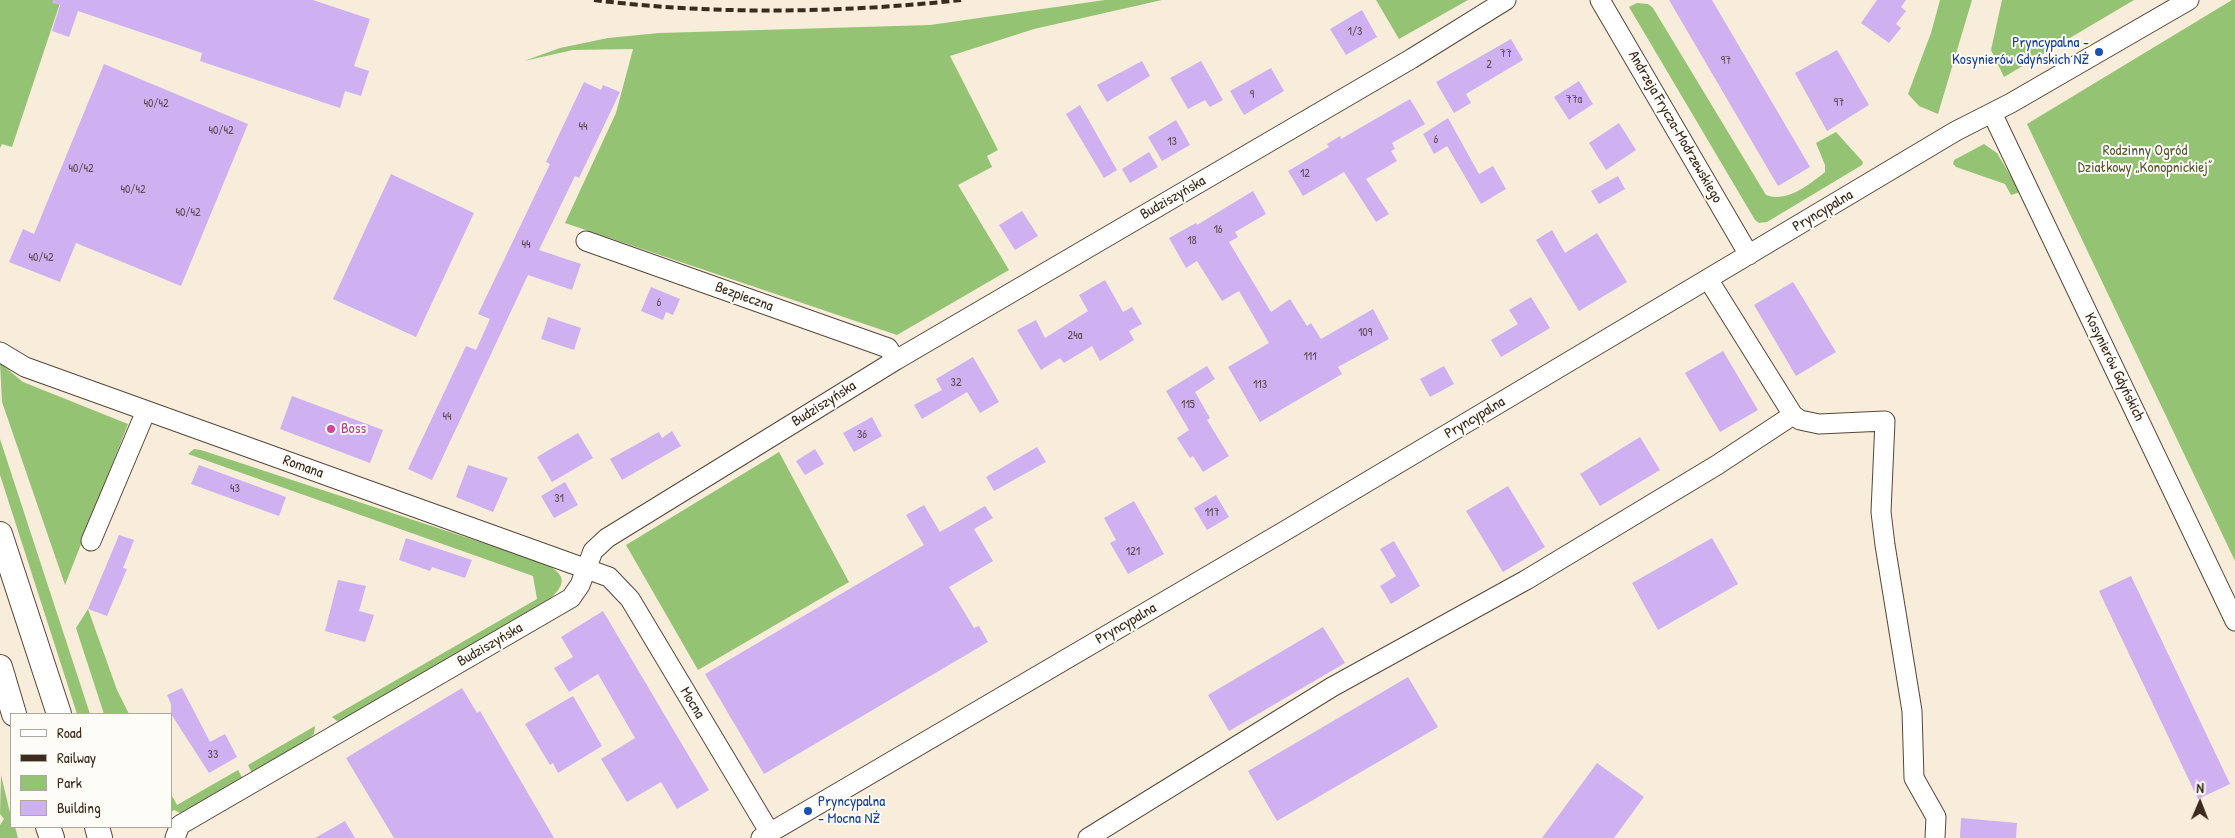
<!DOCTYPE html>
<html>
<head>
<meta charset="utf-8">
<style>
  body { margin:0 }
  #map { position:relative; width:2235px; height:838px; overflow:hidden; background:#f8ecda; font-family:"Patrick Hand",sans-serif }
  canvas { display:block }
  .legend { position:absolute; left:10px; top:713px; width:162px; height:115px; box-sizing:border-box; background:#fdfcf7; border:1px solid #afa8a0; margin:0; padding:6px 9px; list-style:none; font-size:15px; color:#3b2a1e }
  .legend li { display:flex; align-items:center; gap:10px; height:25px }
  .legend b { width:25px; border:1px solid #afa8a0 }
  .north { position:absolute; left:2175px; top:778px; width:50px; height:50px; -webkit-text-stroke:4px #fdfcf7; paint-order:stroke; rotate:1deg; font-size:14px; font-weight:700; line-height:20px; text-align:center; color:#3b2a1e }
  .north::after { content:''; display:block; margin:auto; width:18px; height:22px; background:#3b2a1e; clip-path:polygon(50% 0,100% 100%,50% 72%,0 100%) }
</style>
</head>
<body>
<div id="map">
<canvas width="2235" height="838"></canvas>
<ul class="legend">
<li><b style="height:6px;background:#fff"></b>Road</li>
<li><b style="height:6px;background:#3b2a1e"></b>Railway</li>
<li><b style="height:14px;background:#94c473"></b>Park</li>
<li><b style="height:14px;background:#cfb1f1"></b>Building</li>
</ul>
<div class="north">N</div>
</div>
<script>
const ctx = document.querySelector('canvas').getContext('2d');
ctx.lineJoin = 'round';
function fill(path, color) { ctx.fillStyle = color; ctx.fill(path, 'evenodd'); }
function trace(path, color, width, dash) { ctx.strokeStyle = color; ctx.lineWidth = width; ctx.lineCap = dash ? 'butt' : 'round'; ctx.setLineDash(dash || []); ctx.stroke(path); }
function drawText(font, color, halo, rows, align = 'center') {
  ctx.font = font + ' "Patrick Hand",sans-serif'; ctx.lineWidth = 4; ctx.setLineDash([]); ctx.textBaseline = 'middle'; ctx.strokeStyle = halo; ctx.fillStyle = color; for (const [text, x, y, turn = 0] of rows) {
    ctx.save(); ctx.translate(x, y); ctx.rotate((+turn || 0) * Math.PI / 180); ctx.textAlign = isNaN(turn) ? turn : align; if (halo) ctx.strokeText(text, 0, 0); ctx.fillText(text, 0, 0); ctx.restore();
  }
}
const green = new Path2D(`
  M0,0H61L12,147L2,144L0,148Z
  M1105,0H1162L1034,29L950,56L998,150L987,156L992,167L958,185L1009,270L897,335L565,223L616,113L633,49L573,50L524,61L560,48L608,38L659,33L930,25Z
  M1376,0H1468L1399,39Z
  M1940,0H1972L1938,114L1919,106L1908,94L1931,33Z
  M2002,0H2134L2004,77L1991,50Z
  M2232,0H2235V561L2027,124Z
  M1637,3L1648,4L1653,8L1766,195C1787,203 1810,184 1825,172V165L1816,143L1836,132L1863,162L1862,165L1767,222L1759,223L1755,220L1629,7Z
  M1984,144L1997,153L2020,192L2011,195L2005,184L1956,167L1953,164L1954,160Z
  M0,363L23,382L128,424L65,585L2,402Z
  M0,439L90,714H77L0,475Z
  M194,449L201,450L547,564C563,575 568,581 552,597L344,720L337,721L332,717L537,599L533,576L188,454Z
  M779,452L849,582L698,670L626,545Z
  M88,609L117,690L129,714H104L76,628Z
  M315,726L314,734L308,739L252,773L248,765Z
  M238,770L243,779L180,813L174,810L171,812V794L177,805Z
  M1,775L11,817V827H15L18,838H0V825L4,819L0,814Z`);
const building = new Path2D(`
  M53,0H313L370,19L354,66L369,71L361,96L345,91L340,108L200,61L202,53L78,11L69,37L52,31L60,5L52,3Z
  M1669,0H1712L1810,167L1778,186Z
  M1877,0H1906L1901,7L1906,11L1896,24L1901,28L1889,43L1861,23Z
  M1362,10L1377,37L1346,55L1330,29Z
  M1511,39L1523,60L1466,94L1471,103L1454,113L1436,82Z
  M1837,50L1869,105L1827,131L1795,73Z
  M1142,61L1150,76L1107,102L1097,85Z
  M1201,61L1223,100L1210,107L1205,100L1188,109L1170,78Z
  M104,64L248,124L181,286L76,243L60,282L9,262L23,229L34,234Z
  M1271,68L1284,91L1244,115L1230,91Z
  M1579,81L1593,104L1569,120L1554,97Z
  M584,82L601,90L603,85L620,92L579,178L575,176L539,250L581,264L572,290L528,275L432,480L408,469L466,346L476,350L490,319L478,314L550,164L546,162Z
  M1410,99L1425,124L1392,143L1395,149L1391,151L1397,161L1366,179L1389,214L1376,222L1344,172L1303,196L1288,171L1329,147L1327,144L1340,136L1341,139Z
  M1080,105L1117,170L1104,178L1066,114Z
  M1448,118L1479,174L1493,166L1506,189L1481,204L1447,146L1434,154L1423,134Z
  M1176,120L1190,145L1162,161L1148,137Z
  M1619,123L1636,150L1606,170L1589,143Z
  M1149,152L1158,167L1130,183L1122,169Z
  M391,174L474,213L416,337L333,299Z
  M1618,176L1625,189L1599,204L1591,191Z
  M1253,191L1266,214L1235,232L1238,237L1229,242L1271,312L1290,299L1307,326L1311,323L1321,339L1373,309L1389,339L1338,367L1342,374L1260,422L1228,367L1269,343L1239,291L1222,301L1197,261L1186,268L1169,238L1196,223L1197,225Z
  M1022,211L1038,236L1015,250L999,225Z
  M1552,230L1565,253L1597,233L1627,282L1579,311L1536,240Z
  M1105,280L1123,312L1132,307L1142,324L1129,331L1134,340L1100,361L1092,346L1064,363L1060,358L1041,370L1017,330L1036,320L1045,338L1088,311L1079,295Z
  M1793,282L1836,352L1796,376L1754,305Z
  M651,287L680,299L673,315L666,312L663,320L641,311Z
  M1531,297L1550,328L1501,357L1491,340L1518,324L1509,310Z
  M548,317L581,328L574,350L541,339Z
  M1723,351L1758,410L1720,432L1685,373Z
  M973,357L999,402L980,413L967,392L922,419L914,405L942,390L936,379Z
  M1207,366L1215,379L1195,392L1210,418L1207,420L1229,456L1203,472L1193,456L1190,458L1177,438L1189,430L1166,391Z
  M1444,366L1454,384L1430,397L1420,379Z
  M292,396L383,430L370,463L280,429Z
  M872,417L882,436L854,452L843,433Z
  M672,431L681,446L622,480L610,459L659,432L662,438Z
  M578,433L593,458L552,482L537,457Z
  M1640,437L1660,470L1600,506L1580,474Z
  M1037,447L1046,462L994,491L986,477Z
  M815,449L824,464L805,475L796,461Z
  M199,465L286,497L279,516L191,484Z
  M468,465L508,478L493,512L456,497Z
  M565,482L578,505L554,518L541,496Z
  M1508,486L1545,547L1503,572L1466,511Z
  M1216,495L1229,517L1207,530L1194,508Z
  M1134,501L1164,554L1128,574L1110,543L1116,540L1104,518Z
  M924,505L940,532L985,506L993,518L974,529L993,561L949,587L974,628L979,626L988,642L764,774L705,674L924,545L906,515Z
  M119,535L134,540L123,568L127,569L107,616L88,609Z
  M406,538L472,560L465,578L432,567L430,571L399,560Z
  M1712,538L1738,584L1658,630L1632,583Z
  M1394,541L1420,586L1391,604L1380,586L1396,576L1380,549Z
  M2131,576L2230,784L2198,799L2099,591Z
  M338,580L366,586L359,611L374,615L365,642L325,631Z
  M603,611L709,790L677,809L661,782L627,802L601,759L635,738L598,674L569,692L554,668L573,657L561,637Z
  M1323,627L1345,663L1229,731L1208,695Z
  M1408,677L1438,727L1277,821L1248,771Z
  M182,688L210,742L225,734L237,757L209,773L171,714V704L167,695Z
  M462,688L477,713L480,711L554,838H394L346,758Z
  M573,696L602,746L558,773L553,763L550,765L525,724Z
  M1597,763L1644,797L1614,838H1542Z
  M1961,818L2017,823L2016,838H1960Z
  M345,821L355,838H315Z`);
const minor = new Path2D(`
  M1600,0L1749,255
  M1992,113L2235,621
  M586,241L888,348L896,360
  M0,352L25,367L609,577L630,599L770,833
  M1793,415L1800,420L1819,424L1885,421L1881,512L1885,545L1912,711L1914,778L1936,817L1935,838
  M91,541L146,411
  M175,838L180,825L571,598L580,585L593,551L607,538L896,360L1411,59L1506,0
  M761,838L1283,532L1956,131L2011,103L2189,0
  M1088,838L1332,687L1526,580L1717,465L1793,415L1708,279`);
const major = new Path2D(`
  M0,534L59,714
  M0,667L14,714
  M48,827L52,838
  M97,827L100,838`);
const rail = new Path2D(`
  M594,0C712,15 842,13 961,0`);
const markers = [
  [2099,52,5,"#1a4fb4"],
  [331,429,5,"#d1479c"],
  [808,811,5,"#1a4fb4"]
];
const numberNames = [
  ["1/3",1355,32],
  ["77",1506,54],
  ["97",1726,61],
  ["2",1489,65],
  ["9",1252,95],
  ["77a",1574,100],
  ["97",1839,103],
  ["40/42",156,104],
  ["44",583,127],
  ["40/42",221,131],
  ["6",1436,140],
  ["13",1172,142],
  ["40/42",81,169],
  ["12",1305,174],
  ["40/42",133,190],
  ["40/42",188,213],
  ["16",1218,230],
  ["18",1192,241],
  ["44",526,245],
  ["40/42",41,258],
  ["6",659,303],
  ["109",1365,333],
  ["24a",1075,336],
  ["111",1310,357],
  ["32",956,383],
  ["113",1260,385],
  ["115",1188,405],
  ["44",447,417],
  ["36",862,435],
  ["43",235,489],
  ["31",559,499],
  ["117",1212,513],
  ["121",1133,552],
  ["33",213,755]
];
const transitNames = [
  ["Pryncypalna -",2089,43],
  ["Kosynierów Gdyńskich NŻ",2089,60],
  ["Pryncypalna",818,802,"left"],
  ["- Mocna NŻ",818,819,"left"]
];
const streetNames = [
  ["Andrzeja Frycza-Modrzewskiego",1675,127,60],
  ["Budziszyńska",1173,198,-30],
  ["Pryncypalna",1823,211,-31],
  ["Bezpieczna",744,297,20],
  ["Kosynierów Gdyńskich",2114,367,64],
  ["Budziszyńska",824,404,-32],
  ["Pryncypalna",1475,418,-31],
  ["Romana",303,467,20],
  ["Pryncypalna",1126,624,-30],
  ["Budziszyńska",490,645,-30],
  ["Mocna",692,703,59]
];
const parkNames = [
  ["Rodzinny Ogród",2145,151],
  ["Działkowy „Konopnickiej”",2145,168]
];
const hotelNames = [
  ["Boss",341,429]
];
fill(green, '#94c473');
fill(building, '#cfb1f1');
trace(minor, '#57473a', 21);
trace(major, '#57473a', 26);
trace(minor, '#fff', 19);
trace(major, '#fff', 24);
trace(rail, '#3b2a1e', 4, [8, 4]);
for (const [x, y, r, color] of markers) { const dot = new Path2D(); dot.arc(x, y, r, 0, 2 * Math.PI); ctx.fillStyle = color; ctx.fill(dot); trace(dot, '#fdfcf7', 2); }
drawText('12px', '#604c53', null, numberNames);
drawText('15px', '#164399', '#fdfcf7', transitNames, 'right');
drawText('15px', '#3b2a1e', '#fdfcf7', streetNames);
drawText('15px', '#565838', '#fdfcf7', parkNames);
drawText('15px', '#b23c85', '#fdfcf7', hotelNames, 'left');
</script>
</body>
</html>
